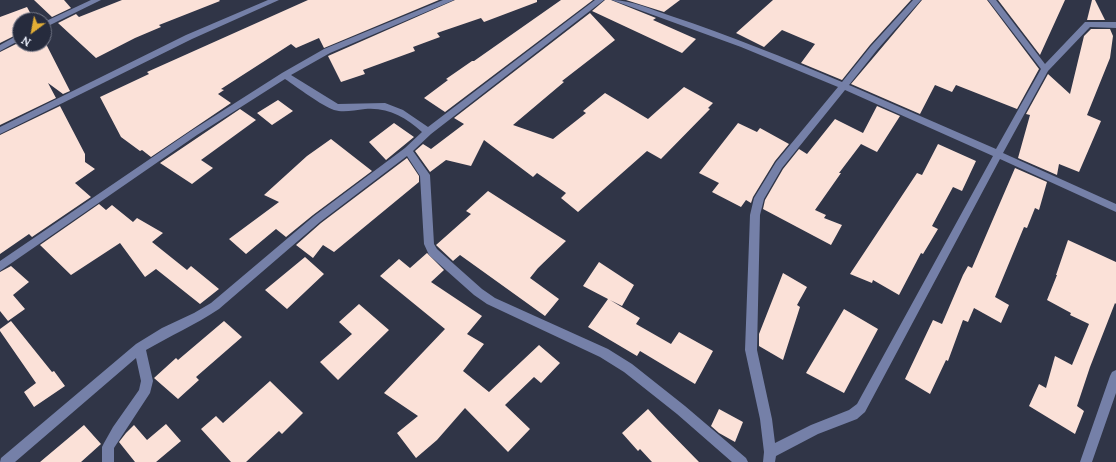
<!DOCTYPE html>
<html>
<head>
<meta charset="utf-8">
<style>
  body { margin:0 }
  #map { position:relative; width:1116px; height:462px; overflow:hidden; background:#303547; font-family:Lora,serif }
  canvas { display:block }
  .north { position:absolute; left:12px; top:12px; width:40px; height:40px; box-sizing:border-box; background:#262b3d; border:1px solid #767a8a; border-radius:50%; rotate:212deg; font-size:11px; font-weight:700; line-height:16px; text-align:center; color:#edf1fd }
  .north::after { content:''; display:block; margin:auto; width:14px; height:18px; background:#e3ae35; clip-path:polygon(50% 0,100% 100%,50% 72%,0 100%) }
</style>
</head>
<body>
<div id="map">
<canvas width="1116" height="462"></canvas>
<div class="north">N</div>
</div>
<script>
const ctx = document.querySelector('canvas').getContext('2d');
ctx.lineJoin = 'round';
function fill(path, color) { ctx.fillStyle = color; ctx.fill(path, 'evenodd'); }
const building = new Path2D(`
  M34,0H64L71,8L52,17Z
  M122,0H219L220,1L159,25L161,27L135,38L96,58L58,23L76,14L79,17Z
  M308,0H439L324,48L319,38L296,48L291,44L221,89L224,90L218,94L231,103L151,157L142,150L140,151L121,137L100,97L149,74L147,72Z
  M455,0H537V2L484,22L481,18L437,33L440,37L413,47L415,51L363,70L365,74L341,82L328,56Z
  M561,0H593L445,112L424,98L448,80L446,79L472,61H474Z
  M605,0H611L656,18L653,20L696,39L682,53L592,11Z
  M626,0H680L664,12Z
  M773,0H911L870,45L842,80L801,63L815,44L782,30L764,47L736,33Z
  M922,0H987L1039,69L1017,109L956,85L952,92L935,85L920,114L851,84Z
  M998,0H1065L1040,55Z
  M1092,0H1095L1105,20H1087Z
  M27,7L34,20H20V33L0,43V17Z
  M590,13L615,40L562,81L564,82L513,125L553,139L586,113L583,111L605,93L648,119L684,87L713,103L708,108L710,109L661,159L647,151L578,212L561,198L566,193L537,173L533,177L484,140L471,166L446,160L430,172L415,151L423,144L431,149L464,124L454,118Z
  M1091,29H1110L1113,36L1110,58L1087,115L1101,121L1079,172L1059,164L1057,175L1018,158L1030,115L1026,114L1048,74L1070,94L1084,36Z
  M44,40L70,91L63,94L48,83L56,98L0,125V52L20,42V44H44Z
  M278,100L293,111L272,125L257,113Z
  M60,106L85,154V162L95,169L75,183L91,197L32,237L29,234L0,254V135Z
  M877,106L900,116L877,152L861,144L839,173H841L815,210L826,215L824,218L842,225L831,245L763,209L765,200L783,169L799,149L807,154L835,119L863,133Z
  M240,109L256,120L201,160L213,168L192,184L160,163Z
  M394,123L414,137L386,160L369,142Z
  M738,123L757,132L760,128L789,144L775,161L753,197L751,203L746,200L741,207L712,192L719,183L699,173Z
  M331,139L372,171L313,215L286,237L276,229L246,254L229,239L279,202L264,195L307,156Z
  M938,144L976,161L962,191L953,187L932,226L938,229L923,254L921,253L899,295L873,280L872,283L850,274L917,173L922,175Z
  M407,158L419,176V182L334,252L323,245L313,258L296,245L321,223Z
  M1015,168L1047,182L1039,210L1035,208L1027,228L1024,227L995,297L1009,305L1001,323L974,308L968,322L963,320L948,361L946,360L930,394L905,379L933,320L942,324L963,275L968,266L972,268Z
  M488,191L566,241L538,268L530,278L559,299L545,316L460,255L453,261L436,245L471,214L466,211Z
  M99,204L106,210L112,205L133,222L137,218L163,233L152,242L187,270L191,266L219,289L200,304L156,269L145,277L120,243L71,275L40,245Z
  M1068,240L1116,262V304L1115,303L1090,367L1077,406L1084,411L1075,434L1029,406L1039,384L1046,388L1055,356L1072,365L1089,324L1070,315L1071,313L1047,300L1057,275H1056Z
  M427,253L444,270L431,282L482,316L467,334L484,344L463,371L489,392L539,345L560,363L541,383L534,377L505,405L530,429L508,452L465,408L437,440L416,458L397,433L418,416L384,393L445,329L380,276L399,259L410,268Z
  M305,257L324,274L287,309L265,290Z
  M599,262L634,285L622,306L610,300L640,318L636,324L671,344L679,332L713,351L695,384L640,351L637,356L588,327L608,299L583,286Z
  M11,266L29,282L13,295L25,309L8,321L0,311V272Z
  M783,273L807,287L797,305L800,307L783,360L759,346V334Z
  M359,304L389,330L338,380L320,362L352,334L339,322Z
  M844,309L878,329L844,393L806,373Z
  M11,321L52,372L54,371L65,386L34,407L24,392L36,383L0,331V329Z
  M224,321L242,337L196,377L199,380L178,399L154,378L176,358L178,360Z
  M270,381L303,413L282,434L279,431L246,462H231L201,429L216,416L223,423Z
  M648,409L658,420L699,462H652L640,449L638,451L622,433Z
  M719,409L743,422L735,442L719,433L711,426Z
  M166,424L181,441L156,462H135L119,442L126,433L134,425L147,440Z
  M84,425L101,444L81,462H40Z`);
const minor = new Path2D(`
  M91,0H101L44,28V22Z
  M268,0H279L192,39L0,134V127L186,35Z
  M443,0H454L330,53L291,75L338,104L385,103L403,110L428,127L595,0H604L431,134L413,151L430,175L434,244L437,249L482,289L495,298L608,349L632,364L685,406L746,458L748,462H732L677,414L624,372L600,357L487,304L474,295L429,255L424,244L420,176L407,156L320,222L219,309C195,325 170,336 146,350L153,381L150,393L114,448V462H102V447L104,443L113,427L139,390L141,381L136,358L15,462H0L1,458L136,344L162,328L194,313L211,303L314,216L405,148L422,132C405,117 388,107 365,109C354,110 344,113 334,110C322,106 297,87 285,79L197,135L0,271V261L191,131L282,73L324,49Z
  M612,0C632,0 652,10 671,16C729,35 785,58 842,82L871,46L913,0H921L877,50L849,85L996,149L1041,69L988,0H996L1045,64L1085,22H1116V28L1090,27L1048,71L1003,153L1116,204V212L1000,159L865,412L857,419L818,434L776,456L775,462H763L764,452L760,419L745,350L750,215L754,198L776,162L838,87L741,47ZM845,90L993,156L857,404L849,410L811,425L775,443L772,419L757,350L760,215L764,199L782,168Z
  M20,34V40L0,51V45Z
  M1116,370V393L1092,462H1080L1110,376L1112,372Z`);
fill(building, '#fbe1d8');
fill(minor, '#7580a8');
</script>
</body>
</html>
